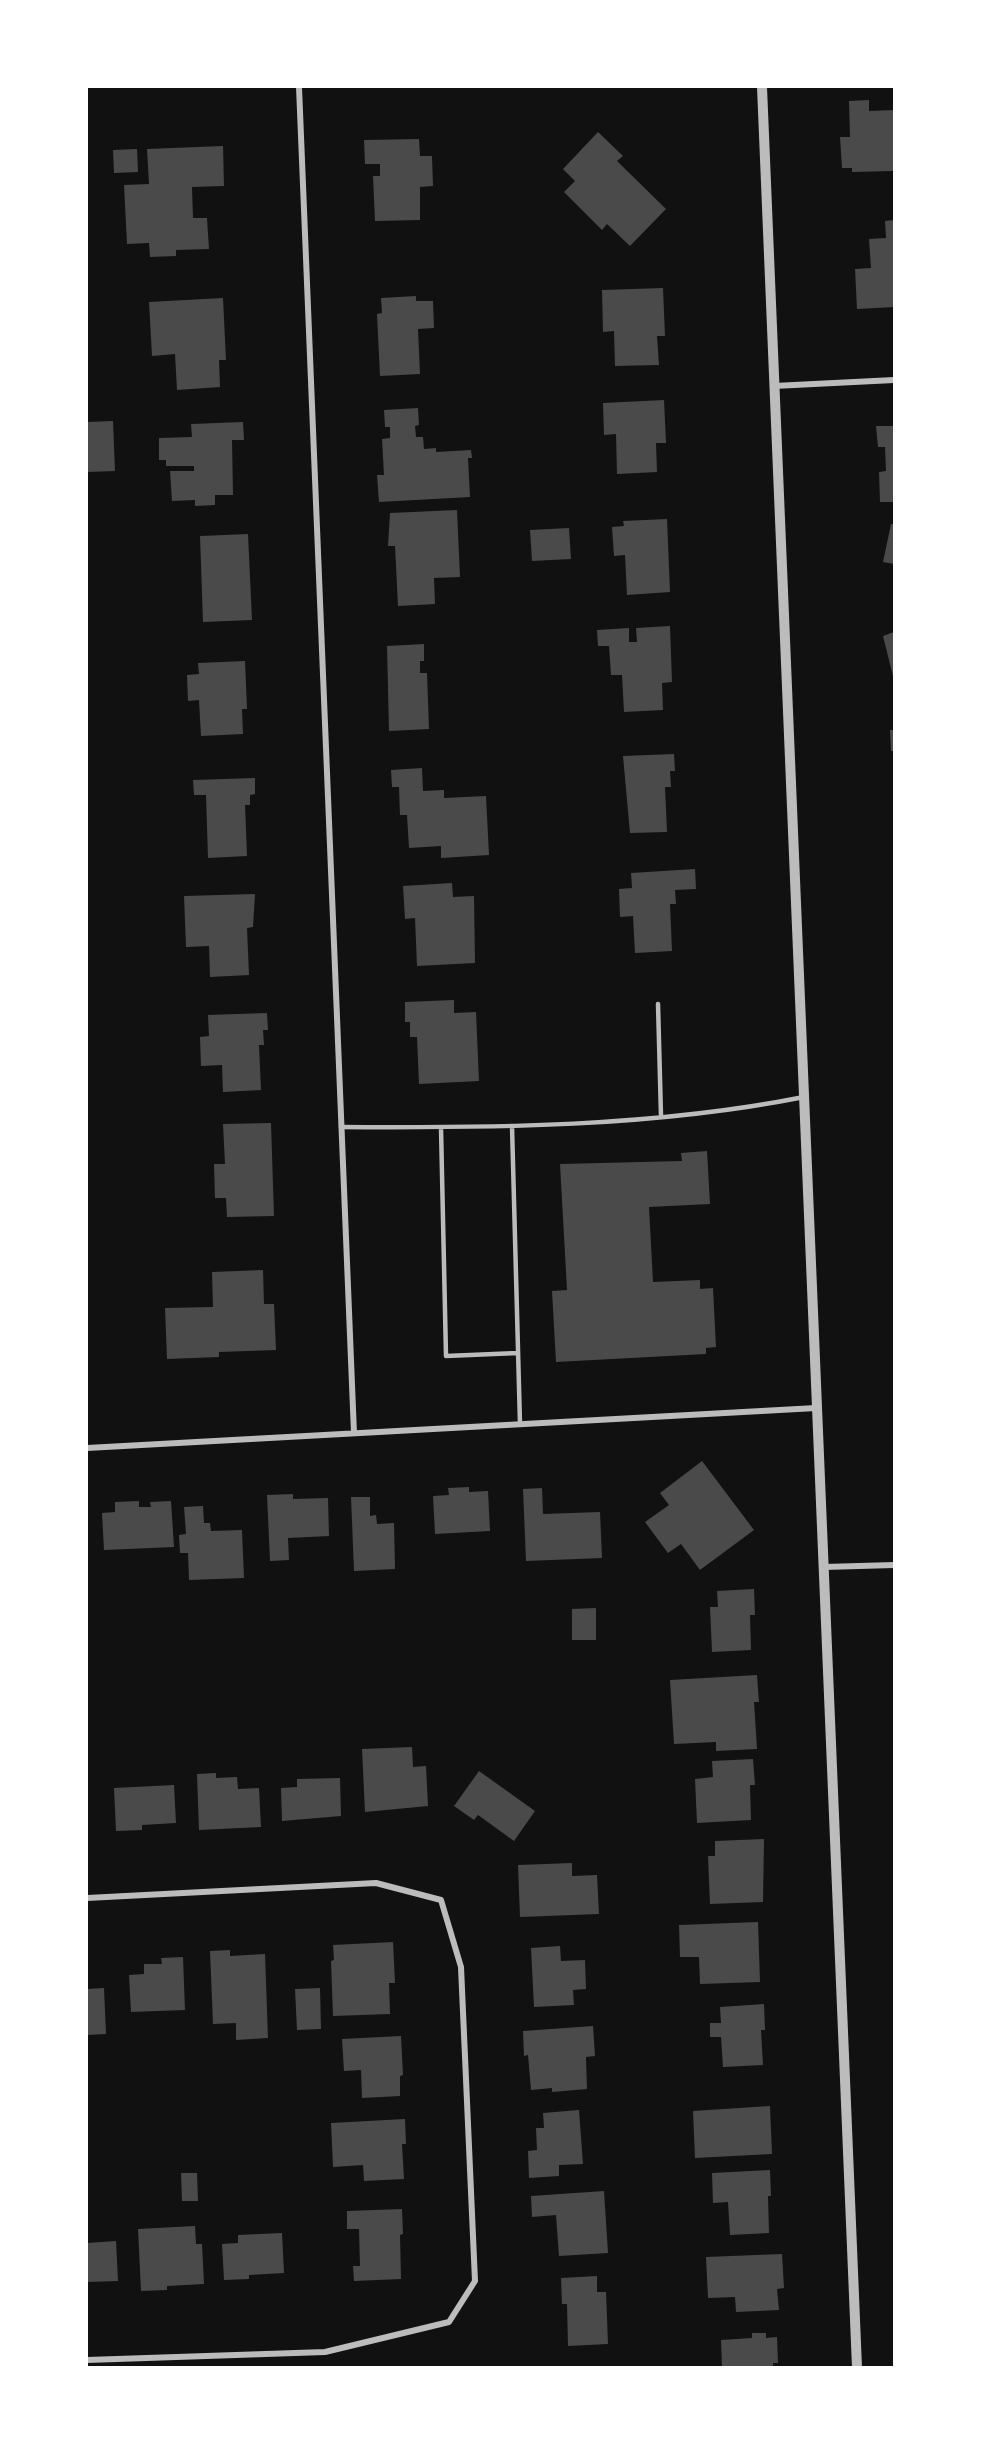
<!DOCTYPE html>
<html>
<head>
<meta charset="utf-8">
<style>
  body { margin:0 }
  #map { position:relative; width:981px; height:2454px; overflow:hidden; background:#111; font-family:"PT Sans Narrow",sans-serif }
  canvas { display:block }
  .frame { position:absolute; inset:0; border:88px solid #fff; pointer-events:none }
</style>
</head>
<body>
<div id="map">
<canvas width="981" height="2454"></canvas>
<div class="frame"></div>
</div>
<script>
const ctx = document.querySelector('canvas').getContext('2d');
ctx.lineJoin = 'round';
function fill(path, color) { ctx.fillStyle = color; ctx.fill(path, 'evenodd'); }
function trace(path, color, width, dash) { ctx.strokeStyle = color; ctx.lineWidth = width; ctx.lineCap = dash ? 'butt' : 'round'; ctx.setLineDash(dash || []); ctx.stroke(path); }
const building = new Path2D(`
  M869,100V111L894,110V171L852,172V168H842L840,137H850L849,101Z
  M598,132L623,156L617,161L666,209L630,246L607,224L602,230L564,192L575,181L563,169Z
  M419,139L420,156H432L433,186L420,187V220L375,221L373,176H380V164H365L364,140Z
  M223,146L224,186L192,187L193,218H207L209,249L176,250V256L150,257L149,243L127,244L124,185L149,184L147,149Z
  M137,149L138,172L114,173L113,150Z
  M894,220V307L857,309L855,269L871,268L869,239L886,238L885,221Z
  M663,288L665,336H657L659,365L615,366L614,331L603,332L602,290Z
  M416,296V301H433L434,328L418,329L420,374L380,376L377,314L382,313L381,298Z
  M223,298L226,360H219L220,387L177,390L175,354L152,356L149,302Z
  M664,400L666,443H656L657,472L617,474L616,434L604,435L603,403Z
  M418,408L419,425L415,426L416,437H423L424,449L436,448V452L471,450L472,458H468L470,497L379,502L377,475H384L382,439L390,438V427H385L384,410Z
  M113,421L115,471L87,472V422Z
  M243,422L244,440H232L233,495H215V505L195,506V500L172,501L170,471H194V466H166V460H159V438L192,437L191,424Z
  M876,426H894V502H880L879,472L886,471L885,447H878Z
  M457,510L460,577L434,578L435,604L398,606L395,546H388L390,513Z
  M667,519L670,592L627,595L625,555L614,556L612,527L624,526L623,521Z
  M891,524H894V564L883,562Z
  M569,528L571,559L532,561L530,530Z
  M248,534L252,620L203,622L200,536Z
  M670,626L672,682L662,683L663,710L624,712L622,675H611L609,646H598L597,630L629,628V642H637L636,628Z
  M894,632V675L893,676L883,636Z
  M424,644V661H420V673H427L429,729L389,731L387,646Z
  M245,661L247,709H242L243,734L201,736L199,700L188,701L187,675L199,674L198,663Z
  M890,730H894V751H891Z
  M674,754L675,771H670L671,787H665L667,832L630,833L623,756Z
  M422,768L423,791L444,790V798L486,796L489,855L441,858V846L409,848L407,815H400L399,787H392L391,770Z
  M255,778V794L250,795V805H245L247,856L208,858L206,795H194L193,780Z
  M695,869L696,889L675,890L676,904H670L672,951L635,953L633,916L620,917L619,889L632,888L631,873Z
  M452,883L453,897L474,896L475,963L417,966L415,918L405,919L403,886Z
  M255,894L253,927L247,928L249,975L210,977L209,946L186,947L184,896Z
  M454,1000V1013L476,1012L479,1081L419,1084L417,1037H410V1022H405V1002Z
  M267,1013L268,1030H263L264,1045H259L261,1090L223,1092L222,1065L201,1066L200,1037L209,1036L208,1015Z
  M271,1123L274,1216L227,1217L226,1198H215L214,1164H225L223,1124Z
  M707,1151L710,1204L649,1207L653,1282L700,1280V1289L713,1288L716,1347L706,1348V1354L556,1362L552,1291L567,1290L560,1164L682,1161L681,1153Z
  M263,1270L264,1304H274L276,1350L219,1352V1357L167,1359L165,1308L213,1307L212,1272Z
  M702,1461L754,1530L700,1570L681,1544L668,1553L645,1522L669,1505L660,1493Z
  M469,1487V1492L488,1491L490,1531L435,1534L433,1496L449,1495L448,1488Z
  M542,1488L543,1514L600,1512L602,1558L526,1561L523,1489Z
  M293,1494V1499L328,1498L329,1536L288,1538L289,1560L270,1561L267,1495Z
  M351,1497H370V1516L376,1515L377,1524L394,1523L395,1569L354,1571Z
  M139,1501V1507H151L150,1502L171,1501L174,1547L104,1550L102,1513L115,1512V1502Z
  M203,1506L204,1523H210L211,1531L242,1530L244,1578L189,1580L188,1553H180L179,1535L186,1534L184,1507Z
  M754,1589L755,1615H750L751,1650L712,1652L710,1607H718L717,1591Z
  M596,1608V1640H572V1609Z
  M757,1675L759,1702H754L757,1749L716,1751V1742L674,1744L670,1680Z
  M412,1747L413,1767L426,1766L428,1806L365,1812L362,1749Z
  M753,1759L755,1785H750L751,1820L697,1823L695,1779L713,1777L712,1761Z
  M479,1771L535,1811L514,1841L478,1815L474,1820L454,1806Z
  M216,1773V1778L237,1777L238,1789L259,1788L261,1827L199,1830L197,1774Z
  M340,1778L341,1816L282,1821L281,1788L297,1787V1779Z
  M174,1785L176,1823L142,1825V1830L116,1831L114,1788Z
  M764,1839L763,1902L710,1904L708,1856H715V1841Z
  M572,1863V1876L597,1875L599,1914L520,1917L518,1865Z
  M758,1922L760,1982L700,1984L699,1957H680L679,1925Z
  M393,1942L395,1983H389L390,2014L333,2016L331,1961L334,1960L333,1945Z
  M560,1946L561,1961L585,1960L586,1989L573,1990L574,2005L534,2007L531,1948Z
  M230,1950V1956L265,1954L268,2038L236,2040V2023L213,2024L210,1951Z
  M183,1957L185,2010L131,2012L129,1975L144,1974V1964H162L161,1958Z
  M104,1988L106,2034L87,2035V1989Z
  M320,1988L321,2029L297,2030L295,1989Z
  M764,2004L765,2030H761L763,2065L723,2067L721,2037H710V2023H721L720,2007Z
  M593,2026L595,2056L586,2057L587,2089L552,2092V2088L531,2090L528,2055L524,2056L523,2031Z
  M401,2036L403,2075L400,2076V2096L362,2098L361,2070L344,2071L342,2039Z
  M770,2106L772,2154L695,2158L693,2111Z
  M579,2110L583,2164L559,2165V2176L529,2178L528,2151L537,2150L536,2128H544L543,2113Z
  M405,2119L406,2144H402L404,2179L364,2181L363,2165L333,2167L331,2123Z
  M770,2170L771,2196H768L769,2233L730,2235L728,2202L713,2203L712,2173Z
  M181,2173H197L198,2201H182Z
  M604,2191L608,2253L559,2256L556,2215L532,2217L531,2196Z
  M402,2209L403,2234L400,2235L401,2279L354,2281L353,2266H360L359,2229H347V2211Z
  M195,2226L196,2244H202L204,2284L167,2286V2290L141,2291L138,2229Z
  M282,2233L284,2273L249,2275V2279L224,2280L222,2244L238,2243V2235Z
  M116,2241L118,2281L87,2282V2243Z
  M782,2254L784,2288L777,2289L779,2310L736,2312L735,2297L708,2298L706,2257Z
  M597,2276V2292H606L608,2344L568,2346L567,2304H562L561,2278Z
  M752,2333H766V2338L777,2337L778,2363H773V2367H722L721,2340L752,2338Z`);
const service = new Path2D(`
  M658,1004L661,1116
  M512,1126L520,1424
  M341,1127C495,1128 653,1127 804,1097
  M441,1128L446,1356L518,1353`);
const minor = new Path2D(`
  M299,87L354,1433
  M774,386L894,380
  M87,1448L816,1408
  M824,1567L894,1565
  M87,1898L376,1883L441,1900L461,1967L475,2281L449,2322L325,2352L87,2360`);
const tertiary = new Path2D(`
  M762,87L857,2367`);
fill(building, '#4a4a4a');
trace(service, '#bcbcbc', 4.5);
trace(minor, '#bcbcbc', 6);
trace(tertiary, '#bcbcbc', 10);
</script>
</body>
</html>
